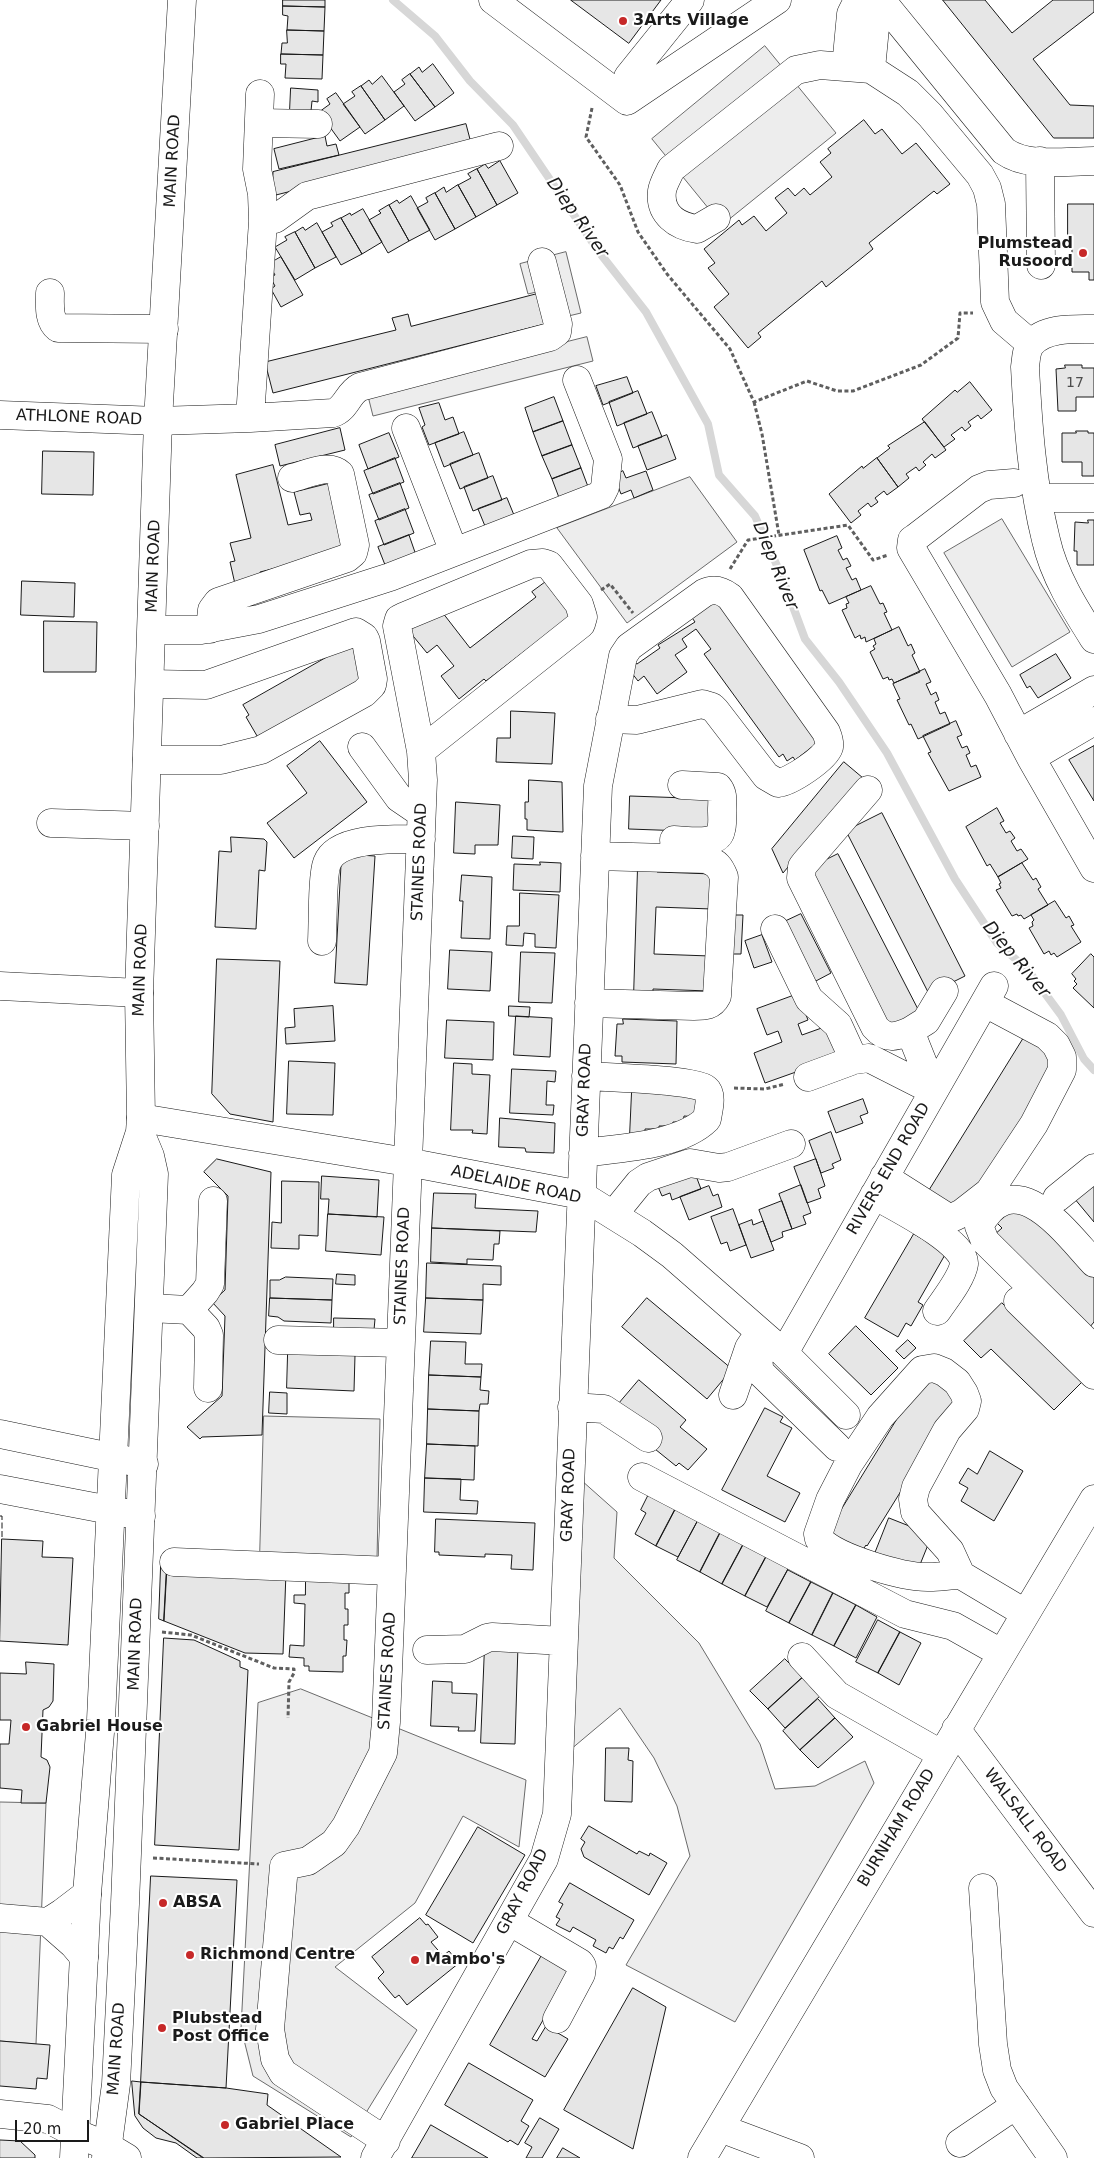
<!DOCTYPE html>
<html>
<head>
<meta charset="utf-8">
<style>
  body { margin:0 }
  #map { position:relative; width:1094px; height:2158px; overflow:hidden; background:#fff; font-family:"DejaVu Sans",sans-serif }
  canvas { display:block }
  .scale { position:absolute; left:15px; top:2120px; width:74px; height:22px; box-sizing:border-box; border:2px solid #1a1a1a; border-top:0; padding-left:6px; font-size:15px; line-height:18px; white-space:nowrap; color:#1a1a1a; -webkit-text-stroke:4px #fff; paint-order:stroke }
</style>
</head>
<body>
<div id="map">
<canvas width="1094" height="2158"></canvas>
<div class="scale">20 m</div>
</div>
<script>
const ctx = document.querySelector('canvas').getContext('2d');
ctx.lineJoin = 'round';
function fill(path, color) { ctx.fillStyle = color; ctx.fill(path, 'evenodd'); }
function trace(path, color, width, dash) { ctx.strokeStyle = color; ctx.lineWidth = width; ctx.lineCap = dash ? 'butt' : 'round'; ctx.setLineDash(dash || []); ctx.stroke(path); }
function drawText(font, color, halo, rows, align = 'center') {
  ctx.font = font + ' "DejaVu Sans",sans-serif'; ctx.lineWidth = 4; ctx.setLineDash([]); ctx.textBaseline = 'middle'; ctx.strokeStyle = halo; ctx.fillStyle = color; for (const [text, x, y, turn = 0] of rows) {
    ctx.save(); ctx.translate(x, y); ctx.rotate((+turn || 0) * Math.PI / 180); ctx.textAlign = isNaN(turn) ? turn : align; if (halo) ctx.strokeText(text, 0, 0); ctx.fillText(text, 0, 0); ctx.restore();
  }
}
const built = new Path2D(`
  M765,46L836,133L722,225L652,139Z
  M566,252L581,313L560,318L553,288L528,294L520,264Z
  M587,337L593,361L373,416L367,392Z
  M690,477L737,542L627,623L557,528Z
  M1002,519L1070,632L1012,667L944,553Z
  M264,1416L380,1419L377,1559L260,1557Z
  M581,1480L617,1512L614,1558L699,1643L760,1744L775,1789L815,1786L865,1761L874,1783L735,2022L626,1965L690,1856L677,1806L654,1758L620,1708L570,1750Z
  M301,1689L526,1780L519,1847L463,1816L415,1903L335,1967L417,2030L351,2137L253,2076L241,2028L258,1703Z
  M0,1802L46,1803L36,2044L0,2041Z`);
const stream = new Path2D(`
  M393,0L435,36L470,81L513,125L599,252L646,312L708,424L719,475L755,516L782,577L805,639L839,682L887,753L955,879L997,943L1027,969L1061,1015L1084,1059L1094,1070`);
const building = new Path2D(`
  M283,0H325V7L283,6Z
  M571,0H661L629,43Z
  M943,0H985L1012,33L1053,0H1094V12L1033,59L1070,105L1094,106V138H1054Z
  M283,6L325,7L324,31L287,30L288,16L283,15Z
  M287,30L324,31L323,55L281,54L282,43H287Z
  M281,54L323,55L322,79L285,78L286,64H281Z
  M433,64L454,93L435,107L410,74L419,67L422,72Z
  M410,74L435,107L415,121L394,92L405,84L402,80Z
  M382,76L404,106L385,120L361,86L369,80L372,84Z
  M361,86L385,120L365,134L343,104L355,96L352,92Z
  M291,88L318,90V102L312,101L311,111L290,110Z
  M336,93L360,127L340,141L319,112L330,104L327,99Z
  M864,120L875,134L882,129L902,154L916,143L950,184L937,194L934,191L869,243L873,249L826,287L822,281L758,333L761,337L748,348L714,307L729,294L708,268L715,263L704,249L739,220L742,225L754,216L766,231L787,213L775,198L788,188L795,196L804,188L810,195L832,177L820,162L831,153L828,149Z
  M466,124L471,143L442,153L272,196L273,172Z
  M325,136L327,146L336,144L339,155L279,169L274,149Z
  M500,161L518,193L497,205L477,169L485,164L488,168Z
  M477,169L497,205L476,217L458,185L471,178L468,174Z
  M458,185L476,217L455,229L435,193L444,187L446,192Z
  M435,193L455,229L435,240L417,208L428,202L426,198Z
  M411,196L430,230L409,241L389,205L397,200L399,203Z
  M1068,204H1094V280H1089V272H1072V235H1068Z
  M389,205L409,241L388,253L369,220L381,213L379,211Z
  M363,209L382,242L362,254L341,218L350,213L351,215Z
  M341,218L362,254L341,265L322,232L333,226L331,223Z
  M317,223L336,257L315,268L295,232L303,227L305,230Z
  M295,232L315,268L295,280L275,247L287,240L285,237Z
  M281,257L303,295L281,307L271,289L275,286L270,277L275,275L269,264Z
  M541,293L549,323L273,393L265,362L396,330L392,318L408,314L411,326Z
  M1065,365H1082V368H1094V397H1076V411H1058L1056,369L1065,368Z
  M627,377L633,393L603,405L596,386Z
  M970,382L992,410L981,419L978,415L968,422L971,426L965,431L962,427L951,435L955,439L944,447L922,419L955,390L957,392Z
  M638,391L647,414L617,426L609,402Z
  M554,397L563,421L533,432L525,408Z
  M439,403L445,420L453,417L459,434L429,445L422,427L425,425L419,408Z
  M652,412L662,437L633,448L624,423Z
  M563,421L572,445L542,456L533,432Z
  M925,422L946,450L935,458L932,454L923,462L926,465L919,471L916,467L906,474L909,478L898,487L877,458L890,448L888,446Z
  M340,428L345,450L280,466L275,445Z
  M1076,431H1088V433H1094V476H1082V462H1062V433H1076Z
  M464,432L473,455L444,467L435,443Z
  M389,433L399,457L368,469L359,445Z
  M667,435L676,459L647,470L638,446Z
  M572,445L581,468L552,479L542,456Z
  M43,451L94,452L93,495L42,494Z
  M479,453L488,478L460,489L450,464Z
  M395,458L404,482L373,494L364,471Z
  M877,458L898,487L887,495L884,491L875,498L878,502L871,507L868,503L858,511L861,515L851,523L829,494L862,466L863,468Z
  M273,465L288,525L312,520L310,513L300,515L294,492L334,482L345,551L260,572L262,578L235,584L230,562L235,561L230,543L251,538L236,475Z
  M581,468L590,492L561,503L552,479Z
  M623,471L626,478L646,471L653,490L634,498L631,490L621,494L614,476Z
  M493,476L502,500L473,511L464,487Z
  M400,483L409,508L379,520L369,495Z
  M507,498L516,520L487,531L478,509Z
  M405,509L414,533L384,545L375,521Z
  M1088,520H1094V565H1077V551H1074L1075,522L1088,523Z
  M409,535L417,558L387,570L378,547Z
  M837,536L842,548L838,550L843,560L847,558L851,566L846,568L852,580L856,578L861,590L829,604L822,590L820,591L804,550Z
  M22,581L75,583L74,617L21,615Z
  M547,581L573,614L486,681L484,679L459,699L441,676L454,666L437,645L427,653L409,631L439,608L470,648L536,597L532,592Z
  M871,586L880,604L883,603L887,612L884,613L892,630L866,642L865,637L861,639L860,635L855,638L842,610L847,608L846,604L849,603L846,597Z
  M722,599L819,742L795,760L793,757L787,761L783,754L779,757L704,654L711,649L696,629L682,639L687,647L675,655L687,672L657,694L644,676L638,681L628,668L635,663L637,664L660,648L658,645L695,622L688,612Z
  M44,621L97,622L96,672H44Z
  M899,627L908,646L911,644L915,653L912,655L920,672L894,683L892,679L889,680L888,677L883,679L870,652L875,649L873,646L876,644L874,639Z
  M354,642L367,681L260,741L246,717L249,715L243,705Z
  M1056,654L1071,678L1038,698L1030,686L1027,688L1020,675Z
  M925,669L931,682L926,684L931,695L936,692L939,700L935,702L940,714L945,712L950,724L918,739L911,724L909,725L897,700L900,699L893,684Z
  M511,711L555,713L552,764L496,762L497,738H510Z
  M956,721L962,735L957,737L962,748L967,746L970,753L966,755L971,767L976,765L981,777L949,791L928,753L931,752L923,736Z
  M320,741L367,802L294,858L267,823L307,793L287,766Z
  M1094,746V801L1069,760Z
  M844,762L863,778L783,873L772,849Z
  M529,780L562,782L563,832L527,830V819H525V802H528Z
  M630,796L715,799L713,832L629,829Z
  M456,802L500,805L498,845H475V854L454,853Z
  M997,808L1004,821L1000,823L1006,833L1010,831L1015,838L1011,841L1017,851L1021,849L1028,859L998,877L990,864L987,866L966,827Z
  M882,813L965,976L929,994L846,831Z
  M513,836L534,837L533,859L512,858Z
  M231,837L264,839L267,842L265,871L259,870L256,929L215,927L219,851L231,852Z
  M342,854L375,856L367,985L335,983Z
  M838,854L921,1015L887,1032L804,871Z
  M540,862L561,863L560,892L513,890L514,864L540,865Z
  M1022,863L1033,880L1036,878L1041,887L1038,889L1048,905L1024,919L1021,915L1018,916L1017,914L1012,916L996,890L1001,888L999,884L1001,883L998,877Z
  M638,866L657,867V872L713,874L712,909L656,907L654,954L710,956L709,991L653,989V995H634Z
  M462,875L492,877L490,939L461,938L463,901H460Z
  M520,893L559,895L556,948L535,947V934L524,933L523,946L506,945L507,926H519Z
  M1055,901L1066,918L1069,916L1074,925L1071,926L1081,942L1057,957L1054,953L1051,955L1049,951L1044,954L1029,928L1033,926L1032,922L1034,920L1031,915Z
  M801,914L831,973L814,982L784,922Z
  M730,915H743L741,954H728Z
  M762,935L772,962L754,968L745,941Z
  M450,950L492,952L490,991L448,989Z
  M521,952L555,953L552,1003L519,1002Z
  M1091,954L1094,957V1008L1073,988L1077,984L1074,981L1076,979L1072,974Z
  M217,959L280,961L273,1122L230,1114L212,1094Z
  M798,994L808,1020L798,1024L802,1035L830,1025L841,1056L765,1083L754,1053L782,1042L778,1031L767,1035L757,1009Z
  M333,1006L335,1041L286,1044L285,1028L295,1027L294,1009Z
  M509,1006L530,1007L529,1017L509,1016Z
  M516,1016L552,1018L550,1057L514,1055Z
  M623,1019L677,1021L676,1064L622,1062V1056H615L617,1024H623Z
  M447,1020L494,1022L493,1060L445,1058Z
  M1028,1031L1059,1059L977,1191L953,1211L927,1194Z
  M289,1061L335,1063L333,1115L287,1114Z
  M454,1063L472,1064V1074L490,1075L487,1134L472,1133L473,1130H451Z
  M512,1069L556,1071L555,1082L547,1081L546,1105H554L553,1115L510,1113Z
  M632,1091L698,1093L697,1117L684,1116L683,1122H673L672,1126H659V1129H645V1136L630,1135Z
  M863,1099L868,1113L860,1116L863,1123L836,1133L828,1112Z
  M500,1118L555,1123L554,1153L526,1152L525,1148L499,1147Z
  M831,1132L841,1160L832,1164L834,1168L821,1173L809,1141Z
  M217,1159L271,1172L262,1435L202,1437L200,1439L187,1427L222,1396L225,1316L212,1302L225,1290L228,1196L204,1172Z
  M816,1159L825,1186L818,1189L821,1198L807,1203L794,1167Z
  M693,1168L701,1189L672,1200L670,1193L662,1196L656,1182Z
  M322,1176L379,1180L377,1217L328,1214L329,1199H321Z
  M282,1181L319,1182L318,1236L299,1235V1249L271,1248L272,1222L281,1223Z
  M1094,1182V1222L1074,1198Z
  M801,1185L811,1213L803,1216L806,1224L792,1229L779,1194Z
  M709,1186L713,1196L718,1194L722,1207L689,1220L680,1197Z
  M434,1193L476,1194L475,1208L538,1211L536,1232L432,1228Z
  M782,1201L792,1229L782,1232L783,1237L771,1242L759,1210Z
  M1022,1207L1094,1271V1322L1089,1328L994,1235L1002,1228L996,1222L1009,1208Z
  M733,1209L746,1245L730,1251L727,1242L721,1244L711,1217Z
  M328,1214L384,1217L381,1255L326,1251Z
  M752,1220L753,1225L763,1221L774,1250L751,1258L739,1225Z
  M432,1228L500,1231L499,1244H494L493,1260L467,1259V1264L431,1262Z
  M914,1234L946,1253L918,1302L923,1305L911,1326L906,1323L898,1337L865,1318Z
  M427,1263L501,1266V1285L483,1284V1300L426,1298Z
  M337,1274L355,1275V1285L336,1284Z
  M286,1277L333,1279L332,1300L270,1298V1280H279Z
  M270,1298L332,1300L331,1323L284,1321L278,1317L269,1316Z
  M426,1298L483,1300L481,1334L424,1332Z
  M647,1298L732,1369L707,1399L622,1327Z
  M1002,1303L1082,1382L1054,1410L991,1349L981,1358L964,1341Z
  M334,1318L375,1319L374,1330H334Z
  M856,1326L898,1368L871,1395L829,1354Z
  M908,1340L916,1348L904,1359L896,1351Z
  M431,1341L466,1342L465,1364H482L481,1377L429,1375Z
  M288,1353L355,1355L354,1391L287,1388Z
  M925,1374L958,1394L948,1415L867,1546L866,1545L859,1556L826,1535Z
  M429,1375L481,1377L480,1390L489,1391L488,1404H480L479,1411L428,1409Z
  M639,1380L686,1420L680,1427L707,1449L688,1470L679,1463L676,1466L650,1445L616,1407Z
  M270,1392L287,1393V1414L269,1413Z
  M765,1408L783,1417L780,1422L792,1428L767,1476L800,1493L785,1522L722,1490Z
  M428,1409L479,1411L478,1446L427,1444Z
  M427,1444L475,1446L474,1480L425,1478Z
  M990,1451L1023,1471L994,1521L961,1501L968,1488L959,1483L968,1468L977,1474Z
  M425,1478L461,1479L460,1500L478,1501L477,1514L424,1512Z
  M651,1490L678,1504L656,1546L635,1534L646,1513L641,1510Z
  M678,1504L700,1516L678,1557L656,1546Z
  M889,1518L932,1535L917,1572L874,1556Z
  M436,1519L535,1523L533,1570L511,1569L512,1555L485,1554V1557L439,1555V1552H435Z
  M699,1519L721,1531L700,1572L677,1560Z
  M721,1531L744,1543L722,1584L700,1572Z
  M2,1539L43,1541L42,1557L73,1558L68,1645L0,1641Z
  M744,1543L767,1555L745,1596L722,1584Z
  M767,1555L789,1567L767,1607L745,1596Z
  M161,1566H167L164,1621L159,1619Z
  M167,1566L286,1572L283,1654L245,1653L164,1621Z
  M788,1570L811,1582L789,1623L766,1611Z
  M306,1576L349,1577V1593H345V1609H348V1625H344V1640H347L346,1656H343V1672L309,1671V1666H304V1658L289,1657L290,1645L304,1646L305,1604L294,1603V1595H305Z
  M811,1582L833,1593L812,1635L789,1623Z
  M833,1593L856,1605L834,1646L812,1635Z
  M856,1605L877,1617L856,1658L834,1646Z
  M878,1620L900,1632L878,1673L856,1662Z
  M900,1632L921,1643L899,1685L878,1673Z
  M164,1638L194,1640L240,1661V1667L248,1670L239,1850L155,1845Z
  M485,1645H518L515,1744L481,1743Z
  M785,1659L803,1677L768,1709L750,1691Z
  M26,1662L54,1664L53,1701L49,1707L43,1710L41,1757L47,1760L50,1767L46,1803H21L22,1790L0,1788V1744H9L11,1720H0V1673L26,1674Z
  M803,1677L820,1696L785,1728L768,1709Z
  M433,1681L452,1682V1693L477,1694L475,1731H458L459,1727L431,1726Z
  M818,1699L835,1718L800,1750L783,1731Z
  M835,1718L853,1737L818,1768L800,1750Z
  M606,1748H629L628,1760L633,1761L632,1802L605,1801Z
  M589,1826L637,1854L639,1851L649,1856L650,1853L667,1863L649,1895L584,1857L581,1849L585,1842L581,1839Z
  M478,1827L525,1855L473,1943L426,1915Z
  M151,1876L237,1880L226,2088L141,2082Z
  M570,1883L634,1920L623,1939L620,1937L613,1949L609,1947L606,1953L593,1946L596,1940L573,1927L570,1932L556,1925L560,1919L556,1917L563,1904L559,1902Z
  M420,1918L426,1925L428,1924L438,1937L431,1942L443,1956L449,1951L459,1963L407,2005L399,1995L395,1998L378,1978L384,1972L372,1957Z
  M545,1950L574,1967L532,2039L537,2041L546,2026L568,2039L545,2077L490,2045Z
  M633,1988L666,2007L633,2149L564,2110Z
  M0,2041L50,2045L47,2079L37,2078L36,2089L0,2086Z
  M469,2063L533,2100L521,2121L529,2126L518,2145L510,2140L508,2142L445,2105Z
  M132,2081L141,2082L139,2114L203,2158H197L176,2143L156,2138L143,2128L135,2116Z
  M141,2082L226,2088L268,2094L267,2105L341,2157L204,2158L139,2114Z
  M540,2118L559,2129L542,2158H526L532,2147L525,2143Z
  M431,2125L488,2158H412Z
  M0,2140L20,2141L35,2155V2158H0Z
  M563,2148L580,2158H557Z`);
const path = new Path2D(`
  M592,108L586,137L620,185L638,232L667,274L730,349L754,402L807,381L837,391H853L921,365L958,338L960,313H973
  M754,402L762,434L779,535
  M730,569L748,540L848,525L873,560L888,555
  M601,590L610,584L633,613
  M734,1088L765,1089L785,1084
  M162,1632L191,1635L274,1668L294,1669V1673L289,1682L288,1718
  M153,1858L259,1864`);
const minor = new Path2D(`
  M493,0L627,101L777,0
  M881,0L1004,151C1028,168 1065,161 1094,161
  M846,67L851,14L855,6L864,0
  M871,69L876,17L875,0
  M628,77L690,0
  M259,123L318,124
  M1040,161L1041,265
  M716,218L697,229C677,226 659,214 662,191C663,184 668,176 671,169L796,70L820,65L871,69L908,93L930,115L980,175L987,188L991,204L995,302L1004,321L1031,344
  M263,221L275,219L307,196L499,146
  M50,293C50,305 48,320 58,328L164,329
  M1094,329C1075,329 1045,327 1031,344C1026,350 1026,360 1025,367C1028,424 1032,484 1046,540C1054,576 1075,609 1094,639
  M0,415L158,421L250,418L333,413C346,409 348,393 360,387L550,337L557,332L558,324L542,262
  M250,418L263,221L262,194L257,169L260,94
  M406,428L454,552
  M1014,483L989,485L979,489L915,538L912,540L911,548L998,695L1031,758L1094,868
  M1038,498H1094
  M210,629L212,610L218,602L347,558L353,553L355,545L340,474C329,463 305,475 292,478
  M152,630H201L259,619L390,577L601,495L605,487L608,459L577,380
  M1018,734L1094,690
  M362,747L399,798L421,813
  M1031,758L1094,721
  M147,760H221L261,750L364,693L372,685L373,679L366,641L364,637L356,632L206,685L150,684
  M868,790L805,863L802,867L801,878L875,1027C886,1040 896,1037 910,1031
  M51,823L145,826
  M674,840C686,840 718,847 721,830C723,824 722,817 722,810C722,802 724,794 718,787L682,785
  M775,929L809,999L838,1025L854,1060L869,1058L934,1091
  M322,941C323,924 322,876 327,863C337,836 397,839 421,839
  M0,986L139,993
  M589,1003L694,1006C705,1006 712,1006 717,996L724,877C720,867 717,863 706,859L595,856
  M808,1077L854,1060
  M934,1091L910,1031L926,1021L944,991
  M141,1118L407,1162L581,1195L642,1233L672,1255L784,1353L846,1415
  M583,1153C619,1148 680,1146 707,1119C708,1111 713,1095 706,1089C697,1080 604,1077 586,1076
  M884,1177L947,1217H954L962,1213L989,1192L1034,1124L1062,1070V1057L1056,1045L1047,1036L985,1003
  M874,1195C893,1206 966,1242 964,1264C962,1278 945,1299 937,1311
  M1057,1198L1094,1168
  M613,1215L639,1183L648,1177L690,1163L719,1168L728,1167L791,1144
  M1094,1263C1065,1232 1015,1161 979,1226L985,1241L1094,1349
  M1018,1301L1094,1375
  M149,1308L189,1310
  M278,1340L400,1343
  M769,1340C761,1350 755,1360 761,1373L837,1447
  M784,1353L994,986
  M208,1388L209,1335L206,1328L189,1310L205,1292L210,1284L213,1201
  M733,1395L749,1348L755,1339
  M572,1407L604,1409L648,1438
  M0,1434L144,1464
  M642,1477L905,1614L953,1626L1001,1653
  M0,1489L141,1516
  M174,1562L392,1571
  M961,1575C951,1575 940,1577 930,1577C904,1578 836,1558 819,1539L818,1534L830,1500L848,1465L880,1417L922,1370L934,1368L944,1372L957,1382L964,1393L967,1401L965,1409L947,1430L916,1487L913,1499L915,1512L950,1551L961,1575L1025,1613
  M427,1650L465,1649L487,1638L492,1637L563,1641
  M802,1657L837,1695L941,1754
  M956,1729L1094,1913
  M983,1888L993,2044L997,2070L1004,2088L1053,2158
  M0,1918L48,1922L62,1913L87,1894
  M509,1921L580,1963L582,1966L581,1974L557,2019
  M48,1922L73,1944L84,1957
  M0,2114L48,2119L75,2133L107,2146L127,2158
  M720,2128L800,2158
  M386,2141L283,2073L275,2059L270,2029L284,1866L308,1861L334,1843L346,1826L383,1753L386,1722L423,780L421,751L397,626L399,619L403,617L531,564L543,563L549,565L579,604L583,617L581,624L421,751
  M960,2143L1016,2105
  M375,2158L544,1859L557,1814L598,786L623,656L629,647L704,593C714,588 721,590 730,597L826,732C828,737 830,741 829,747C825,759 790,782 778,783L766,776L716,711L712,707L702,704L637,720L610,719
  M702,2158L1094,1499`);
const major = new Path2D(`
  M74,2158L87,1894L101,1720L126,1175L140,1132L141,1118L139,993L158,421L182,0
  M106,2158L116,2084L125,1904L154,1174L150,1156L140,1132`);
const fence = new Path2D(`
  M0,1516H2V1539`);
const markers = [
  [623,21,5,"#c62828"],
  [1083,253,5,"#c62828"],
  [26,1727,5,"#c62828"],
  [163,1903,5,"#c62828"],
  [190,1955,5,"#c62828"],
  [415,1960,5,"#c62828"],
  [162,2028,5,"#c62828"],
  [225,2125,5,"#c62828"]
];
const numberNames = [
  ["17",1075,383]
];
const poiNames = [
  ["3Arts Village",633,21],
  ["Plumstead",1073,244,"right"],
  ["Rusoord",1073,262,"right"],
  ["Gabriel House",36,1727],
  ["ABSA",173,1903],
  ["Richmond Centre",200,1955],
  ["Mambo's",425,1960],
  ["Plubstead",172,2019],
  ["Post Office",172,2037],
  ["Gabriel Place",235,2125]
];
const streetNames = [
  ["MAIN ROAD",173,161,-87],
  ["ATHLONE ROAD",79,418,2],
  ["MAIN ROAD",154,566,-88],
  ["STAINES ROAD",420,862,-88],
  ["MAIN ROAD",141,970,-88],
  ["GRAY ROAD",585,1090,-88],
  ["RIVERS END ROAD",889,1169,-60],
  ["ADELAIDE ROAD",516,1185,12],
  ["STAINES ROAD",403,1266,-88],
  ["GRAY ROAD",569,1495,-88],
  ["MAIN ROAD",136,1644,-88],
  ["STAINES ROAD",388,1671,-87],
  ["WALSALL ROAD",1025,1821,53],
  ["BURNHAM ROAD",897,1828,-59],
  ["GRAY ROAD",523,1892,-63],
  ["MAIN ROAD",117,2049,-86]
];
const waterNames = [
  ["Diep River",577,218,55],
  ["Diep River",775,566,68],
  ["Diep River",1016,960,50]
];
fill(built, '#ededed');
trace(built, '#6a6a6a', 1);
trace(stream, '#d7d7d7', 8);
fill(building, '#e6e6e6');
trace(building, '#1a1a1a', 1);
trace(minor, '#1a1a1a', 29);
trace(major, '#1a1a1a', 29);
trace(path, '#5f5f5f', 3, [4, 2.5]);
trace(minor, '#fff', 28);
trace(major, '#fff', 28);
trace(fence, '#1a1a1a', 1, [6, 2.5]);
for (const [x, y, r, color] of markers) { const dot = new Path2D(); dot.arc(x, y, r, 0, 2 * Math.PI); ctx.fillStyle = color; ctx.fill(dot); trace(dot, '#fff', 2); }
drawText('14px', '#4d4d4d', null, numberNames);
drawText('bold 16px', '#1a1a1a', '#fff', poiNames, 'left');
drawText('16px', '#1a1a1a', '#fff', streetNames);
drawText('italic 18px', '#1a1a1a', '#fff', waterNames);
</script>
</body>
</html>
